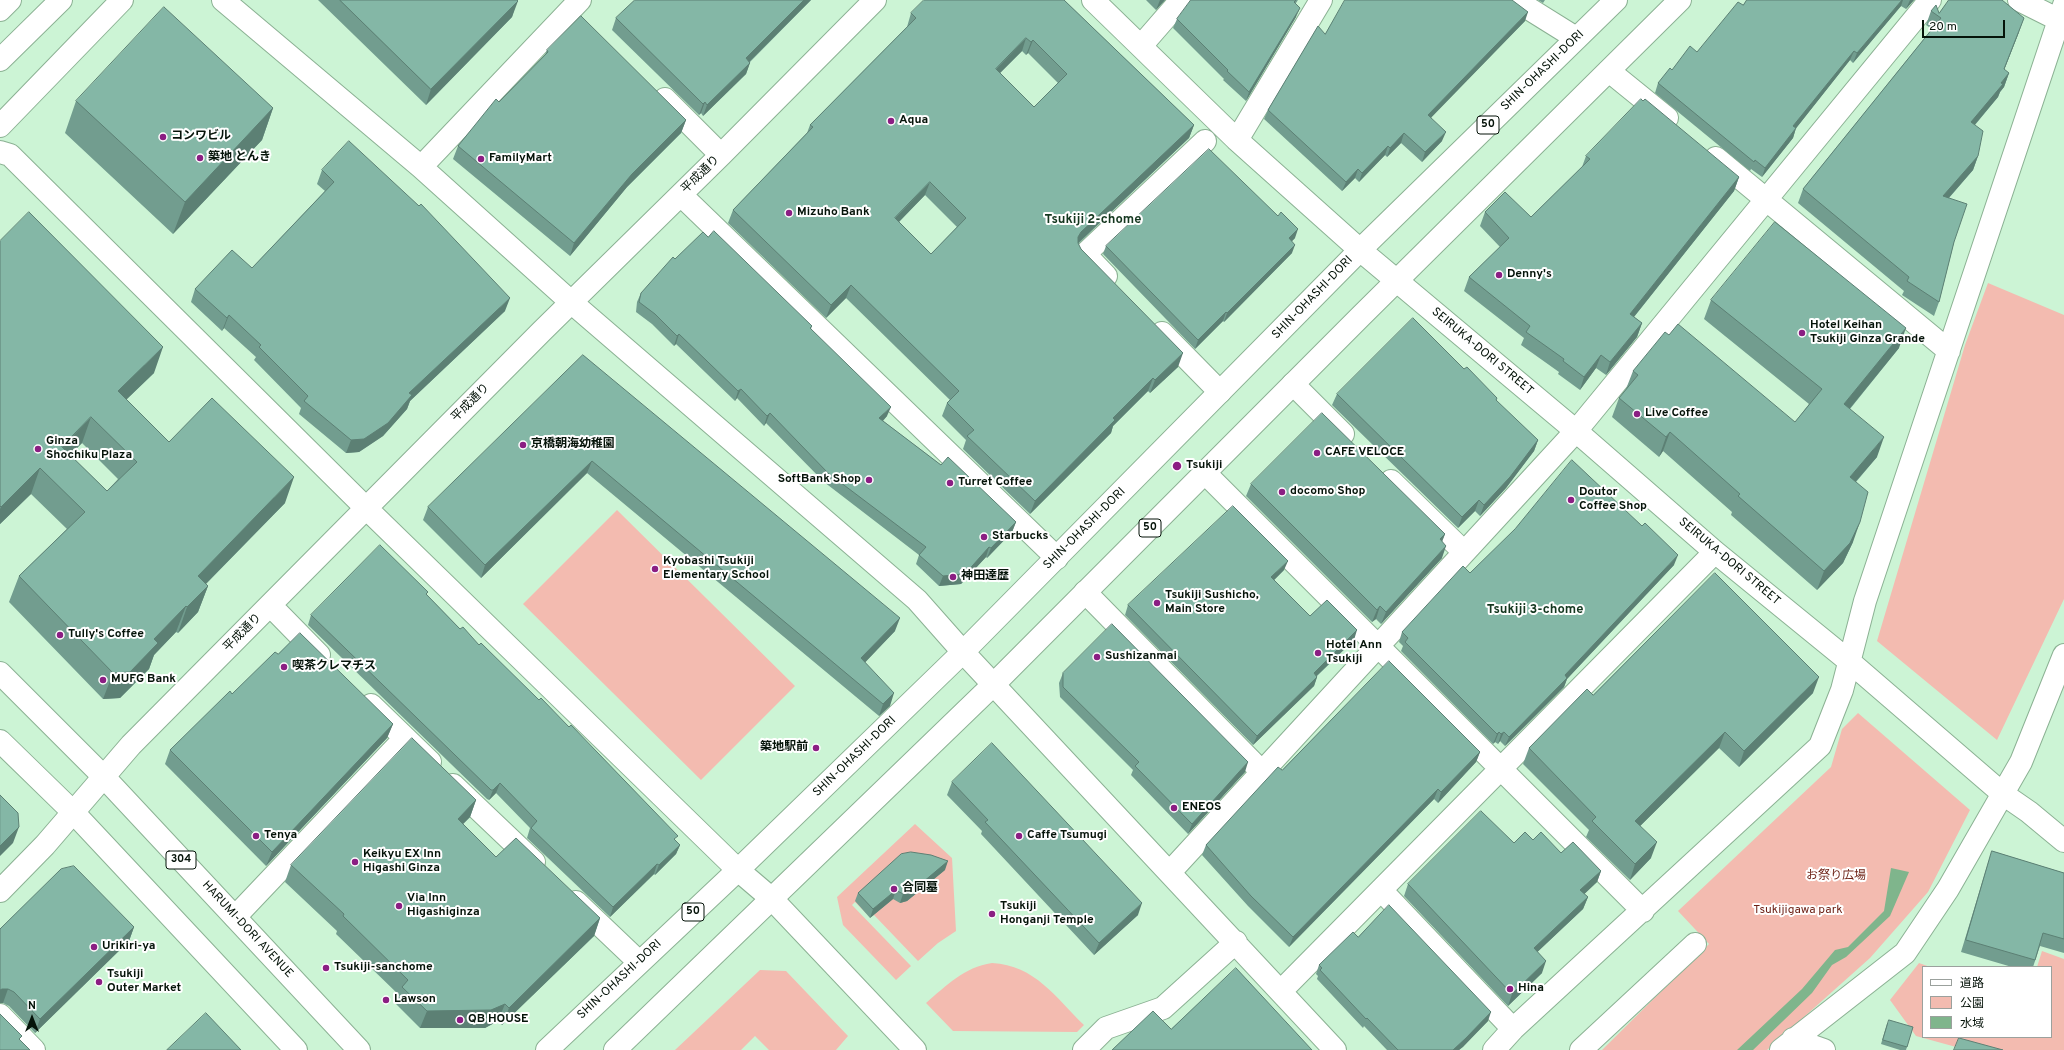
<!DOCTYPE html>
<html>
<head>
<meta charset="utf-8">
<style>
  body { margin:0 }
  #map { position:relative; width:2064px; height:1050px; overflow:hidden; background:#ccf4d5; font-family:Overpass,"Noto Sans JP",sans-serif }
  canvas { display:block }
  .legend { position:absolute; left:1922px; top:966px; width:130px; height:72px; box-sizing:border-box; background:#fff; border:1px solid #9ba19d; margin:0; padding:5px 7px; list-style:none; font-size:12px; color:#051309 }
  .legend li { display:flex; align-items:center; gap:8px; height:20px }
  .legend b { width:20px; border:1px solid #9ba19d }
  .north { position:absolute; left:12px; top:998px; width:40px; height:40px; -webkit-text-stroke:3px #fff; paint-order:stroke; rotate:0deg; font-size:11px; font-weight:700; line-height:16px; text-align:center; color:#051309 }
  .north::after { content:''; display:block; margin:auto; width:14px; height:18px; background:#051309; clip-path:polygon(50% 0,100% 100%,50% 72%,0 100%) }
  .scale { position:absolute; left:1922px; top:20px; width:83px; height:18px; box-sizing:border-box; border:2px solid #051309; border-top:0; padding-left:5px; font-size:12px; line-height:14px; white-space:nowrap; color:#051309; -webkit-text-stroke:3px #fff; paint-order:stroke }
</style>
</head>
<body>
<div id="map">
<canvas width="2064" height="1050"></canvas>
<ul class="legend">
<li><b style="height:5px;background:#fff"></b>道路</li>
<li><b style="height:11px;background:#f3bbb0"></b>公園</li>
<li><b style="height:11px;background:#7fb58c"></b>水域</li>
</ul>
<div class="north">N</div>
<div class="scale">20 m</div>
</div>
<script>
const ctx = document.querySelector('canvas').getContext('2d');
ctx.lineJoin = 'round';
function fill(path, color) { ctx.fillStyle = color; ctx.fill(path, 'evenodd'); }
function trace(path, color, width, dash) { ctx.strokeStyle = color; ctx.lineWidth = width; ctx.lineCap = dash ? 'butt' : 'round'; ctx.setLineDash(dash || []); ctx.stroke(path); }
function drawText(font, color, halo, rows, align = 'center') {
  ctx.font = font + ' Overpass,"Noto Sans JP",sans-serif'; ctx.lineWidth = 4; ctx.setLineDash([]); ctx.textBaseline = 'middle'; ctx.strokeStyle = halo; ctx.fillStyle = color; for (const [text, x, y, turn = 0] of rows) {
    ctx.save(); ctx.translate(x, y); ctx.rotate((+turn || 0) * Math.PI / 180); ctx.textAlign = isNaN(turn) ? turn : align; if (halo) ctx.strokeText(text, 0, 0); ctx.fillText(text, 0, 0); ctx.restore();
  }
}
const green = new Path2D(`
  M1988,283L2064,315V599L1997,740L1877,641L1965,345Z
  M617,510L795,686L701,780L523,604Z
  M1858,713L1970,810L1928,892L1870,958L1767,1050H1602L1709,944L1678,911L1831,767L1842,729Z
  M915,824L952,858L956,931L938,943L918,961L874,915L870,917L855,902L852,905L911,966L896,980L843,925L837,897Z
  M2042,951L2064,959V1050H1967L1916,1036L1890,1000L1919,963L1930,967H1923V1037H2051V967H2037Z
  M992,963C1035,965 1056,998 1084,1025L1077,1032L953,1031L926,1003C946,986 964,967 992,963Z
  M760,970L786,971L848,1036L836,1050H769L755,1036L741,1050H675Z`);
const water = new Path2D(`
  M1891,868L1909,872L1890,916L1846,957L1832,965L1812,993L1753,1050H1737L1802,989L1835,950L1848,947L1884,911Z`);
const minor = new Path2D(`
  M223,0L421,167L571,302L917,600L963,652L1335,1050
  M1093,0L1237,140L1360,250L1576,431L1715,552L1850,662L2003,794L2029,812L2064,841
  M1515,0L1576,38
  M2019,0L2059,20
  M1141,46L1181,0
  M1609,71L1667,118
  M665,99L721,155
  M0,126L122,0
  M1237,140L1321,0
  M0,152L10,155L366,508L738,870L772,899L915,1050
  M1716,158L1949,351
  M421,167L580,0
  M681,195L1057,558
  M1106,276L1085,254L1205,141
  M1162,333L1220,392
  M1293,384L1343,434
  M1205,473L1643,911
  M1391,481L1464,552
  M1085,592L1262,772
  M271,606L319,655
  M371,705L430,762
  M453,785L534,862
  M1170,872L1576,431L1930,0
  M1381,890L1513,1029
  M0,891L45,845L131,745L542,331L721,155L875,0
  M576,902L639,962
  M235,917L405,738
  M1281,991L1715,552
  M0,1015L34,1050
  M1793,1039L1824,1050
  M1084,1050L1106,1028L1163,1008L1236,942
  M1494,1050L1513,1029L1820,746L1842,690L1865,601L2064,5
  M1581,1050L1695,944
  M1781,1050L1905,953L1948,889L2021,762L2064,655`);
const major = new Path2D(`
  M0,673L103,776L359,1050
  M0,741L73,812L296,1050
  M547,1050L738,870L963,652L1360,250L1616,0
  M615,1050L994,684L1361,316L1680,0`);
const highway = new Path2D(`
  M0,10L10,0
  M0,60L61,0`);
const wall = new Path2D(`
  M318,0H517L512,17L426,105Z
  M635,0H811L750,62L746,74L703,116L701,113L699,115L612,30L616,18Z
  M1064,0L1194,125L1189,138L1078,244L1081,249L1178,367L1150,393L1148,391L1113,426L1111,433L1030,514L963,449L966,440L942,416L947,403L950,400L846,298L826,318L728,223L733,210L807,133L810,125L907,27L911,13ZM1022,51L1026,55L1028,53L1058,83L1034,107L1000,73ZM925,195L957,227L931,254L899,222Z
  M1146,0H1165L1156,10Z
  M1191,0H1298L1296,3V17L1246,101L1223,80L1224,79L1173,28L1177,19Z
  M1538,0H1545L1543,3Z
  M1747,0H1914L1906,9L1901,6L1853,63L1850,60L1796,128L1793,138L1762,177L1751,169L1750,171L1655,93L1658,83L1672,70L1697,52L1743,5Z
  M1931,11L2019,32L2004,70L2009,73L2004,87L2000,92L1998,97L1975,125L1978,156L1973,170L1949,198L1954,242L1939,302L1934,316L1902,295L1904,291L1798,203L1803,189L1932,29L1926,25Z
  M1525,21L1431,117L1442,141L1422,162L1401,143L1387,157L1385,155L1359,182L1355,178L1342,191L1264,119L1268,110L1325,34Z
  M547,50L686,120L681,133L627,187L570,256L453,159L458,146L499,102L545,55Z
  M76,101L273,108L262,140L173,234L65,133Z
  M1586,156L1739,177L1734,191L1634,317L1642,323L1637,337L1606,375L1596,368L1580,390L1558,374L1559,372L1521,345L1524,338L1464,291L1469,277L1500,247L1480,226L1485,212L1531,217L1582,167Z
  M322,170L505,311L410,401L407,409L383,436L359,452L346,453L299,414L301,408L254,360L256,357L224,328L222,331L191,302L195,289L252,268L325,191L317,184Z
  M708,237L812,326L811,329L887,416L883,421L1016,522L1012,532L987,558L986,557L961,584L939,586L916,564L919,555L824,482L766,423L764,426L737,398L735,401L676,344L674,346L652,324L636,312L637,302L641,293L675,259Z
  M1295,238L1292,241V253L1224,322L1223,321L1195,349L1103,254L1106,246Z
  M0,241L154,373L126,400L169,442L285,503L206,584L208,586L198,612L178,633L176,632L154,655L149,669L120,698L103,699L9,602L19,576L67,529L31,494L0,524ZM82,443L118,479L107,491L70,455Z
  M1711,300L1899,348L1850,409L1877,457L1856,482L1853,542L1843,563L1817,590L1731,515L1732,512L1663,451L1659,457L1612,417L1619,398L1626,389L1633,371L1795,422L1809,404L1704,319Z
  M583,355L895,631L865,662L890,706L879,716L587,473L481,578L423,520L428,507Z
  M1464,369L1497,398L1496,401L1538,440L1534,451L1506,488L1480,516L1475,511L1458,528L1332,405L1337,394Z
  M1251,484L1445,534L1442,542V558L1381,624L1376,619L1372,622L1246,496Z
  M1674,565L1567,679L1564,687L1505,746L1500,741L1498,744L1495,742L1493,744L1401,651L1403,646L1399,642L1402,632L1470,573Z
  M1284,570L1274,580L1310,616L1354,640L1317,676V677L1314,686L1253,745L1125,615L1128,605Z
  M427,595L460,629L479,645L680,845L676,854L655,875L654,874L610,917L527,838L530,828L496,793L489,800L487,799L308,625L311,615Z
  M278,654L393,724L387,738L266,866L165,764L170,750L232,694Z
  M1063,673L1245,772L1188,834L1131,775L1133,770L1060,697L1059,683Z
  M1813,693L1739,767L1719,748L1640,826L1651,858L1630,880L1586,837L1589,830L1523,764L1529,748L1593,695Z
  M1480,752L1476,762L1438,803L1434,799L1289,947L1248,906L1202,855L1206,845L1282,770Z
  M952,782L1138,915L1094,955L981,834L982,831L947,795Z
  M476,800L470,817L463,824L496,857L600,918L594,936L502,1025L498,1021L485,1028H420L396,1004L399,995L336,934L337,931L285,882L291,865Z
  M1533,840L1561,853L1601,871L1597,882L1584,894L1588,897L1583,909L1537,952L1542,973L1508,1006L1404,896L1408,884L1514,843Z
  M1992,851L2064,873V953L2040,946L2033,967H2012L1961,952L1988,863Z
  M945,870L907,901L900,903L893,899L870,918L855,901L858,893Z
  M134,927L129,941L35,1033L9,1006L3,1003H0V929Z
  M1358,937L1488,1021L1459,1050H1387L1364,1026L1363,1028L1317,979L1318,976L1316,974L1319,965Z
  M1887,1024L1913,1027L1906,1050H1900L1881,1044Z`);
const shadedWall = new Path2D(`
  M804,0H811L742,69L746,58Z
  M1160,0H1165L1156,10Z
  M1902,0H1903L1901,6L1853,63L1857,53Z
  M1910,0H1914L1906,9Z
  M518,1L512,17L426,105L431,89Z
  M1300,8L1296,17L1246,101L1249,92Z
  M1528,12L1525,21L1425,124L1428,115Z
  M2024,18L2019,32L1999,83L2004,69Z
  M1026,38L1022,51L991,82L996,69Z
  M1033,40L1028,53L1026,55L1031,42Z
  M1854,51L1850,60L1790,136L1793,126Z
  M750,63L746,74L703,116L707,105Z
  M2009,73L2004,87L2000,92L1998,97L1966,135L1971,122Z
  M705,102L701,113L699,115L703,104Z
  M273,108L262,140L173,234L185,202Z
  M686,120L681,133L627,187L570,256L574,243L632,174Z
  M1194,125L1189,138L1076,245L1078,237L1081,232Z
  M1796,128L1793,138L1762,177L1765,168Z
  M1446,132L1442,141L1422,162L1425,152Z
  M1404,133L1401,143L1387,157L1390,148Z
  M1388,146L1385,155L1359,182L1362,173Z
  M1978,156L1973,170L1938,210L1943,196Z
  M1358,169L1355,178L1342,191L1346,182Z
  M1739,177L1734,191L1625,328L1630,314Z
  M930,182L925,195L890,231L895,218Z
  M1298,229L1295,238L1286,247L1289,238Z
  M1295,245L1292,253L1224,322L1227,313Z
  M851,285L846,298L826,318L831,305Z
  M510,298L505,311L410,401L407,409L383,436L359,452L346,453L351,440L409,393Z
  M1226,312L1223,321L1195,349L1198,340Z
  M229,315L224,328L222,331L227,318Z
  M1642,323L1637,337L1606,375L1610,362Z
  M1906,328L1899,348L1837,424L1844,404Z
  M679,334L676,344L674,346L677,336Z
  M163,347L154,373L108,417L118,391Z
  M1183,353L1178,367L1150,393L1155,380Z
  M1601,355L1596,368L1580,390L1584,377Z
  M1153,378L1148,391L1113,426L1111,433L1030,514L1035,501L1113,418Z
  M741,389L737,398L735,401L738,391Z
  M891,407L887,416L876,428L879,418Z
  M770,413L766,423L764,426L767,416Z
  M91,417L82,443L52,473L62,447Z
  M1670,432L1663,451L1659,457L1666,437Z
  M1884,437L1877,457L1843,496L1850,477Z
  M1538,440L1534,451L1506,488L1480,516L1484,505Z
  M592,461L587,473L481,578L485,565Z
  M40,468L31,494L0,524V509L1,507Z
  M294,477L285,503L188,602L198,576Z
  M1479,500L1475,511L1458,528L1462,517Z
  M1016,522L1012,532L987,558L991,548Z
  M1860,522L1853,542L1843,563L1817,590L1824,571Z
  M1445,534L1440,546V539Z
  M1446,546L1442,558L1381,624L1386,612Z
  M989,547L986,557L961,584L939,586L943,576Z
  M1678,555L1674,565L1567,679L1564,687L1505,746L1509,737L1565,675Z
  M1288,561L1284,570L1268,586L1271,577Z
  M208,586L198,612L178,633L187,607Z
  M186,606L176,632L154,655L149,669L120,698L103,699L113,673L154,639Z
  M1380,606L1376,619L1372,622L1377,610Z
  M900,618L895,631L857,671L861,658Z
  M1357,630L1354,640L1310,682L1314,673Z
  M1317,677L1314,686L1253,745L1257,736Z
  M1819,677L1813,693L1739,767L1744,751Z
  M894,693L890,706L879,716L883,704Z
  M393,724L387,738L266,866L272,852Z
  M1499,732L1495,742L1493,744L1497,734Z
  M1504,732L1500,741L1498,744L1501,734Z
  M1725,732L1719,748L1629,837L1635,821Z
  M1480,752L1476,762L1438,803L1441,792Z
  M1248,762L1245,772L1188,834L1192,824Z
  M500,783L496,793L489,800L493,790Z
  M1438,789L1434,799L1289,947L1293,937Z
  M476,800L470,817L451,836L458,819Z
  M19,827L13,843L0,856V846Z
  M1657,842L1651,858L1630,880L1635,864Z
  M680,845L676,854L655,875L659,865Z
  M948,861L945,870L907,901L900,903L903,894Z
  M657,864L654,874L610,917L613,907Z
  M1601,871L1597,882L1576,902L1580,890Z
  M896,890L893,899L870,918L873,909Z
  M1588,897L1583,909L1529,960L1534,948Z
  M1142,903L1138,915L1094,955L1099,943Z
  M600,918L594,936L502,1025L509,1008Z
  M134,927L129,941L35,1033L40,1019Z
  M1546,961L1542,973L1508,1006L1512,994Z
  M2,989H8L3,1003H0V990Z
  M505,1004L498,1021L485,1028H420L427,1011Z
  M1491,1012L1488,1021L1463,1047L1459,1050H1453Z`);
const building = new Path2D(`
  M340,0H517L518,1L431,89Z
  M635,0H804L746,58L750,63L707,105L705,102L703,104L616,18Z
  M924,0H1064L1194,125L1081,232L1078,237V243L1081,249L1183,353L1155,380L1153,378L1113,418L1115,420L1035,501L967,436L974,430L947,403L959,391L851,285L831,305L733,210L813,127L810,125L916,18L911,13ZM1026,38L1031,42L1033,40L1067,74L1034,107L996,69ZM930,182L966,218L931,254L895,218Z
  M1191,0H1296L1294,2L1300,8L1249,92L1227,71L1228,70L1177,19Z
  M1345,0H1512L1528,12L1428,115L1446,132L1425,152L1404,133L1390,148L1388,146L1362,173L1358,169L1346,182L1268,110L1318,26L1325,34Z
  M1747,0H1902L1857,53L1854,51L1793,126L1796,128L1765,168L1755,160L1754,162L1658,83L1670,68L1672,70L1690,46L1697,52L1738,2L1743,5Z
  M1949,0H2002L2024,18L2004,69L2009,73L2001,83L2003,84L1971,122L1983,131L1978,156L1943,196L1967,204L1954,242L1939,302L1907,281L1909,277L1803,189L1941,18L1931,11L1936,5L1939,13Z
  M164,7L273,108L185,202L76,101Z
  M581,16L686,120L632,174L574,243L458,146L496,99L499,102L548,52L547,50Z
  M1641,99L1643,101L1645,99L1739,177L1630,314L1642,323L1610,362L1601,355L1584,377L1563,361L1564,359L1526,332L1530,326L1469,277L1509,238L1485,212L1505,192L1531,217L1590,159L1586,156Z
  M349,141L419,206L421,204L510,298L409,393L412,395L388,423L364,439L351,440L304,401L308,396L259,347L261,345L229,315L227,318L195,289L232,250L252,268L334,182L322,170Z
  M1209,149L1278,216L1281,212L1298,229L1289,238L1295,245L1227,313L1226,312L1198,340L1106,246Z
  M29,212L163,347L118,391L169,442L212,398L294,477L198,576L208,586L187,607L186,606L154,639L158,643L130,672L113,673L19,576L85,512L40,468L1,507L0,506V241ZM91,417L137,462L107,491L62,447Z
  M1775,222L1906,328L1844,404L1884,437L1850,477L1868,492L1860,522L1850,543L1824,571L1738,496L1740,494L1670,432L1666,437L1619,398L1638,375L1633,371L1665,332L1669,335L1678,324L1795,422L1822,389L1711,300Z
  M714,231L812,326L810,328L891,407L879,418L941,465L948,457L1016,522L991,548L989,547L965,574L943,576L919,555L926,547L828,473L770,413L767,416L741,389L738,391L679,334L677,336L655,314L639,302L641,293L673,257L675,259L703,232L708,237Z
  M1413,318L1464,369L1467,367L1497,398L1496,400L1538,440L1510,477L1484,505L1479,500L1462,517L1337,394Z
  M583,355L900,618L861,658L894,693L883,704L592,461L485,565L428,507Z
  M1322,413L1445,534L1440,539L1446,546L1386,612L1380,606L1377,610L1251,484Z
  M1572,460L1642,526L1645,523L1678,555L1565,675L1567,678L1509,737L1504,732L1501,734L1499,732L1497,734L1405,642L1408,638L1402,632L1463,566L1470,573L1515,529Z
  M1233,506L1288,561L1271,577L1310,616L1327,600L1357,630L1314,673L1317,677L1257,736L1128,605Z
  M380,545L428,592L426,594L460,629L463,627L479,645L481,643L539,700L541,698L569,727L571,725L678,836L674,839L680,845L659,865L657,864L613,907L531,828L537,821L500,783L493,790H491L311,615Z
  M1715,573L1819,677L1744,751L1725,732L1635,821L1657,842L1635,864L1592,821L1596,817L1529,748L1587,689L1593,695Z
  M1112,624L1248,762L1192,824L1135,766L1139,762L1063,687V673Z
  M300,633L393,724L272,852L170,750L230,691L232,694L275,652L278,654Z
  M1389,661L1480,752L1441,792L1438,789L1293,937L1251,896L1206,845L1278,767L1282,770Z
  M412,738L476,800L458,819L496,857L516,838L600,918L509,1008L505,1004L491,1010L427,1011L402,987L408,980L343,916L344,914L291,865Z
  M992,743L1142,903L1099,943L985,822L988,820L952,782Z
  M0,795L18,813L19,827L0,846Z
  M1481,811L1514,843L1525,832L1533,840L1541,832L1561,853L1573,842L1601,871L1580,890L1588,897L1534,948L1546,961L1512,994L1408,884Z
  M1992,851L2064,873V939L2043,933L2035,960L1966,940Z
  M911,852L931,855L948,861L910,893L903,894L896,890L873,909L858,893L901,854Z
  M74,866L134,927L40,1019L14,992L8,989H2L0,990V929L61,869Z
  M1389,905L1491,1012L1466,1038L1453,1050H1398L1367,1018L1366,1019L1320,970L1322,968L1319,965L1353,932L1358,937Z
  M1236,968L1312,1050H1112L1153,1011L1171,1029Z
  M206,1013L241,1050H167Z
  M0,1014L22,1036L19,1039L30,1050H0Z
  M1889,1020L1913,1027L1907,1047L1883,1040Z
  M1959,1038L2003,1050H1954Z`);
const markers = [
  [891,121,4,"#8b1e83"],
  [163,137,4,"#8b1e83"],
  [200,158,4,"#8b1e83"],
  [481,159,4,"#8b1e83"],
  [789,213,4,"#8b1e83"],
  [1499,275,4,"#8b1e83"],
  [1802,333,4,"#8b1e83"],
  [1637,414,4,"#8b1e83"],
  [523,445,4,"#8b1e83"],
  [38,449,4,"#8b1e83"],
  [1317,453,4,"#8b1e83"],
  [1177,466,5,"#8b1e83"],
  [869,480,4,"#8b1e83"],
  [950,483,4,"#8b1e83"],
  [1282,492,4,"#8b1e83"],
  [1571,500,4,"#8b1e83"],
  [984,537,4,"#8b1e83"],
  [655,569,4,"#8b1e83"],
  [953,577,4,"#8b1e83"],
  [1157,603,4,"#8b1e83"],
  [60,635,4,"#8b1e83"],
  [1318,653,4,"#8b1e83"],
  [1097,657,4,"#8b1e83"],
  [284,667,4,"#8b1e83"],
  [103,680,4,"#8b1e83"],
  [816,748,4,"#8b1e83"],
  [1174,808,4,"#8b1e83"],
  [256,836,4,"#8b1e83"],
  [1019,836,4,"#8b1e83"],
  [355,862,4,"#8b1e83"],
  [894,889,4,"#8b1e83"],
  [399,906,4,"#8b1e83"],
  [992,914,4,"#8b1e83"],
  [94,947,4,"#8b1e83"],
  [326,968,4,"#8b1e83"],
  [99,982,4,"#8b1e83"],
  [1510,989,4,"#8b1e83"],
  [386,1000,4,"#8b1e83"],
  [460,1020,4,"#8b1e83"]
];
const shields = [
  [1488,125,22],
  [1150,528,22],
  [181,860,30],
  [693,912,22]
];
const shieldNames = [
  ["50",1488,125],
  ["50",1150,528],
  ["304",181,860],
  ["50",693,912]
];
const streetNames = [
  ["SHIN-OHASHI-DORI",1543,71,-44],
  ["平成通り",701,175,-44],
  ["SHIN-OHASHI-DORI",1313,298,-46],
  ["SEIRUKA-DORI STREET",1482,352,40],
  ["平成通り",471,403,-45],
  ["SHIN-OHASHI-DORI",1085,529,-45],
  ["SEIRUKA-DORI STREET",1729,562,40],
  ["平成通り",243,633,-45],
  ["SHIN-OHASHI-DORI",855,757,-44],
  ["HARUMI-DORI AVENUE",247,930,47],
  ["SHIN-OHASHI-DORI",620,980,-43]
];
const poiNames = [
  ["Aqua",899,121],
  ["コンワビル",171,137],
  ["築地 とんき",208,158],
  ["FamilyMart",489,159],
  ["Mizuho Bank",797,213],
  ["Denny's",1507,275],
  ["Hotel Keihan",1810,326],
  ["Tsukiji Ginza Grande",1810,340],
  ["Live Coffee",1645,414],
  ["Ginza",46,442],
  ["Shochiku Plaza",46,456],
  ["京橋朝海幼稚園",531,445],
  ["CAFE VELOCE",1325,453],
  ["Tsukiji",1186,466],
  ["SoftBank Shop",861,480,"right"],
  ["Turret Coffee",958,483],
  ["docomo Shop",1290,492],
  ["Doutor",1579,493],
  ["Coffee Shop",1579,507],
  ["Starbucks",992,537],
  ["Kyobashi Tsukiji",663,562],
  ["Elementary School",663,576],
  ["神田達歴",961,577],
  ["Tsukiji Sushicho,",1165,596],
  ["Main Store",1165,610],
  ["Tully's Coffee",68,635],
  ["Hotel Ann",1326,646],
  ["Tsukiji",1326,660],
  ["Sushizanmai",1105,657],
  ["喫茶クレマチス",292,667],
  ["MUFG Bank",111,680],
  ["築地駅前",808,748,"right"],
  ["ENEOS",1182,808],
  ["Tenya",264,836],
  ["Caffe Tsumugi",1027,836],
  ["Keikyu EX Inn",363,855],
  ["Higashi Ginza",363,869],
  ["合同墓",902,889],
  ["Via Inn",407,899],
  ["Higashiginza",407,913],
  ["Tsukiji",1000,907],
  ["Honganji Temple",1000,921],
  ["Urikiri-ya",102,947],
  ["Tsukiji-sanchome",334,968],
  ["Tsukiji",107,975],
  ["Outer Market",107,989],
  ["Hina",1518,989],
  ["Lawson",394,1000],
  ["QB HOUSE",468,1020]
];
const parkNames = [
  ["お祭り広場",1836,877],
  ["Tsukijigawa park",1798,911]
];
const neighbourhoodNames = [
  ["Tsukiji 2-chome",1093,220],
  ["Tsukiji 3-chome",1535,610]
];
fill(green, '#f3bbb0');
fill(water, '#7fb58c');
trace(minor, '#8bb193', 24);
trace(major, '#8bb193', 24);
trace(highway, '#8bb193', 24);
trace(minor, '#fff', 22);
trace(major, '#fff', 22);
trace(highway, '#fff', 22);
fill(wall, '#729d8f');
fill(shadedWall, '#5c8074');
fill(building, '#84b7a6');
trace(building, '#5c8074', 1);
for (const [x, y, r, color] of markers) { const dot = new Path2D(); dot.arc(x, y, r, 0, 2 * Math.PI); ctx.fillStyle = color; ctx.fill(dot); trace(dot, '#fff', 1.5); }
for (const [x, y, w] of shields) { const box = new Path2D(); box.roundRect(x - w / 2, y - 9, w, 18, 3); ctx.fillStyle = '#fff'; ctx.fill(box); trace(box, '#051309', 1); }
drawText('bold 11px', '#051309', null, shieldNames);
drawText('12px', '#051309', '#fff', streetNames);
drawText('bold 12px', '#051309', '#fff', poiNames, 'left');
drawText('12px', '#6c1f13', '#fff', parkNames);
drawText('bold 13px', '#14371f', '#fff', neighbourhoodNames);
</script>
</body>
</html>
